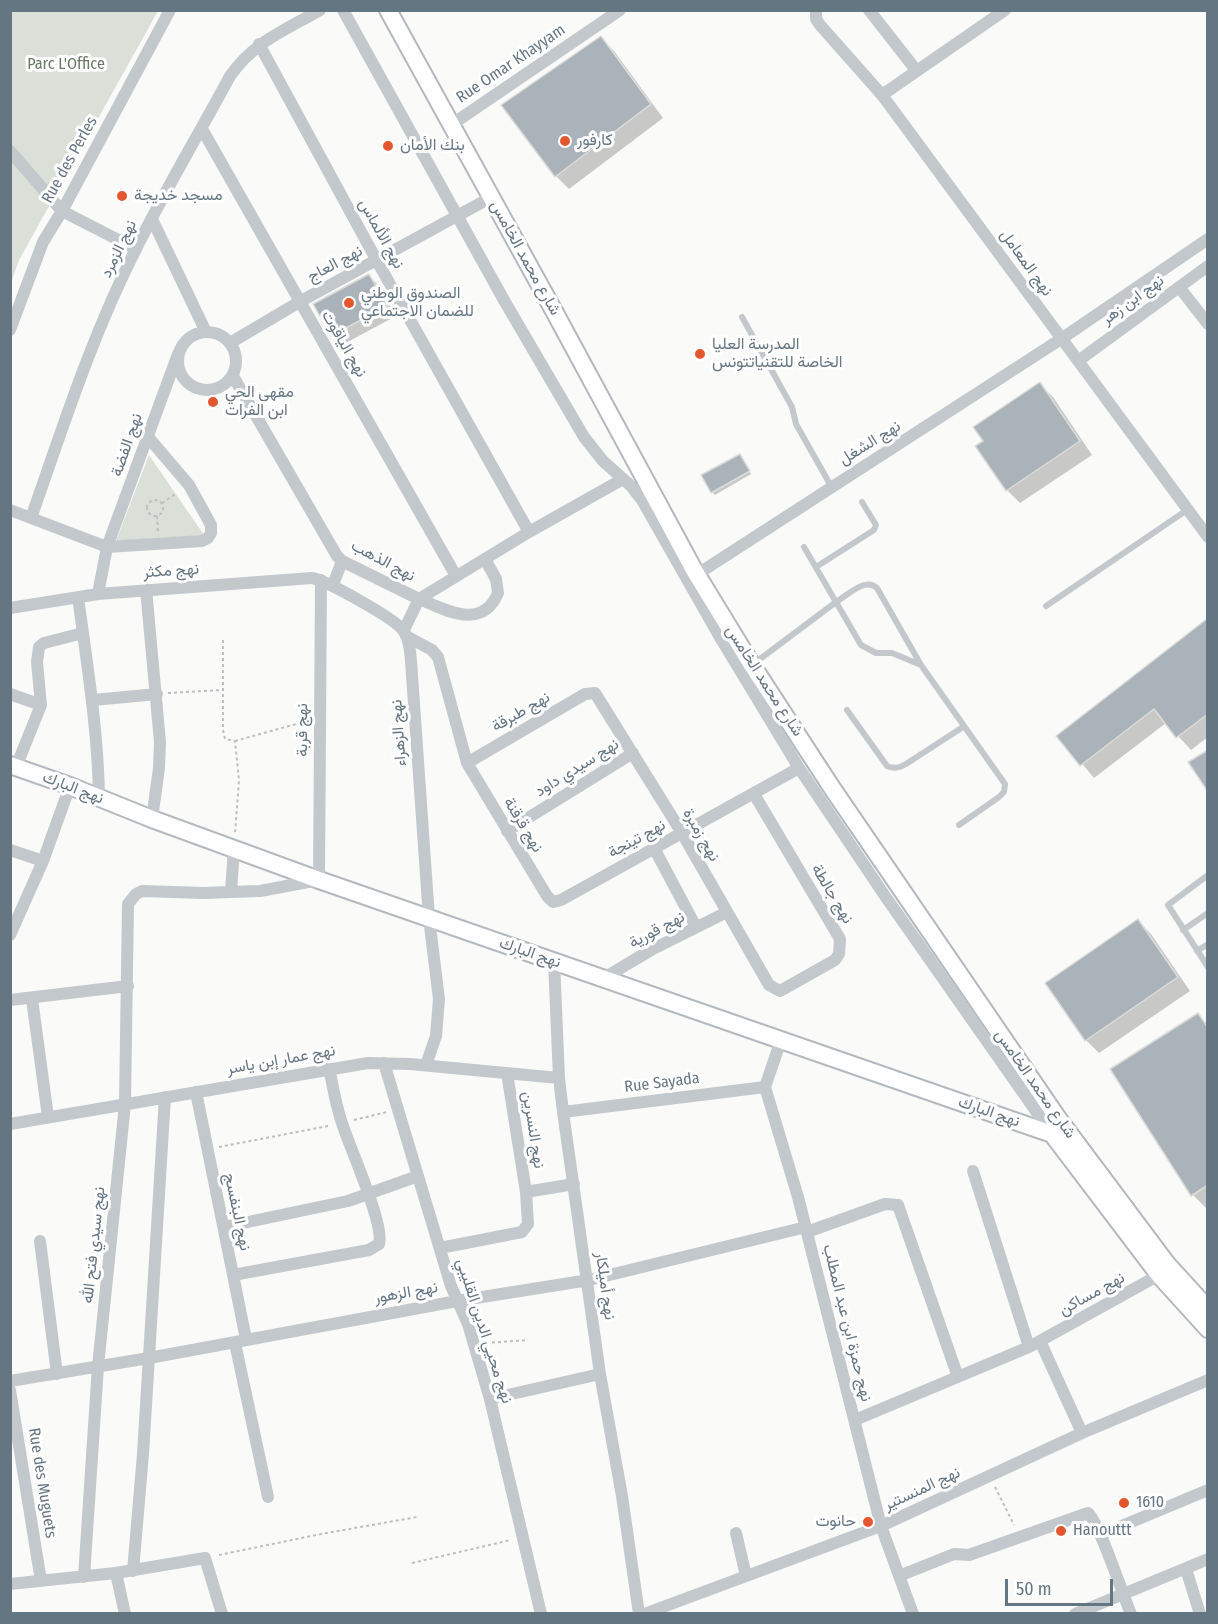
<!DOCTYPE html>
<html>
<head>
<meta charset="utf-8">
<style>
  body { margin:0 }
  #map { position:relative; width:1218px; height:1624px; overflow:hidden; background:#fafaf8; font-family:"Fira Sans Condensed",sans-serif }
  canvas { display:block }
  .frame { position:absolute; inset:0; border:12px solid #657683; pointer-events:none }
  .scale { position:absolute; left:1005px; top:1579px; width:108px; height:27px; box-sizing:border-box; border:3px solid #657683; border-top:0; padding-left:8px; font-size:18px; line-height:21px; white-space:nowrap; color:#657683; -webkit-text-stroke:4px #fff; paint-order:stroke }
</style>
</head>
<body>
<div id="map">
<canvas width="1218" height="1624"></canvas>
<div class="frame"></div>
<div class="scale">50 m</div>
</div>
<script>
const ctx = document.querySelector('canvas').getContext('2d');
ctx.lineJoin = 'round';
function fill(path, color) { ctx.fillStyle = color; ctx.fill(path, 'evenodd'); }
function trace(path, color, width, dash) { ctx.strokeStyle = color; ctx.lineWidth = width; ctx.lineCap = dash ? 'butt' : 'round'; ctx.setLineDash(dash || []); ctx.stroke(path); }
function drawText(font, color, halo, rows, align = 'center') {
  ctx.font = font + ' "Fira Sans Condensed",Vazirmatn,sans-serif'; ctx.lineWidth = 6; ctx.setLineDash([]); ctx.textBaseline = 'middle'; ctx.strokeStyle = halo; ctx.fillStyle = color; for (const [text, x, y, turn = 0] of rows) {
    ctx.save(); ctx.translate(x, y); ctx.rotate((+turn || 0) * Math.PI / 180); ctx.textAlign = isNaN(turn) ? turn : align; if (halo) ctx.strokeText(text, 0, 0); ctx.fillText(text, 0, 0); ctx.restore();
  }
}
const green = new Path2D(`
  M11,11H158L19,260L11,283Z
  M149,455L204,535L116,541Z`);
const shadow = new Path2D(`
  M600,38L614,51L663,118L569,189L556,176Z
  M368,275L378,285L396,316L342,345L332,335L315,304Z
  M1039,384L1053,397L1092,455L1020,503L1007,490L985,442Z
  M742,459L751,474L715,495L712,492Z
  M1208,624V737L1191,750L1166,723L1094,778L1059,736Z
  M1138,921L1151,934L1190,991L1099,1053L1086,1040L1047,984Z
  M1197,1014L1208,1025V1207L1206,1208L1193,1195Z`);
const building = new Path2D(`
  M601,36L651,104L555,177L501,105Z
  M369,274L387,306L331,336L313,304Z
  M1040,382L1080,441L1006,491L975,446L983,441L973,427Z
  M740,454L750,471L711,493L701,475Z
  M1208,618V714L1176,738L1154,709L1080,766L1056,736Z
  M1208,750V792L1188,762Z
  M1138,919L1178,977L1085,1041L1045,983Z
  M1198,1013L1208,1028V1185L1191,1196L1110,1069Z`);
const path = new Path2D(`
  M147 508a8 8 0 1 1 16 0a8 8 0 1 1-16 0Z
  M162,503L177,493
  M157,516L158,531
  M223,640V730L225,739L235,741L239,780L235,834
  M168,693L222,690
  M235,741L307,721
  M354,1120L387,1112
  M219,1147L328,1126
  M486,1343L528,1340
  M995,1487L1014,1525
  M219,1555L321,1534L417,1517
  M412,1563L511,1540`);
const lane = new Path2D(`
  M742,317L792,407L796,424L831,486
  M804,547L836,602C848,595 865,577 877,588L921,665
  M816,567L874,530L876,525L862,502
  M1046,606L1187,510
  M752,665L836,602L861,645L876,653H892L921,665L1005,784L1004,792L999,797L959,825
  M847,710L887,766C895,769 899,768 906,764L963,727
  M1208,875L1168,905L1208,967
  M1183,930L1208,913
  M1197,951L1208,944`);
const street = new Path2D(`
  M343,10L505,302L584,437L603,461L631,486L642,500L721,639L799,768L885,896L1052,1134
  M816,10V19L820,25L882,95L1208,537
  M869,10L916,70
  M259,44L377,261L529,532
  M882,95L1005,10
  M451,125L620,10
  M202,129L456,576
  M10,151L62,211L136,249
  M152,219L206,332
  M1179,287L1208,324
  M10,330L43,242L62,211L170,10
  M178 361a29 29 0 1 1 58 0a29 29 0 1 1-58 0Z
  M230,343L301,301L490,198
  M1078,361L1208,266
  M233,376L337,556L342,561L419,599L529,532L623,479
  M10,510L107,547L202,541L208,538L211,533V525L189,485L148,437
  M31,518C63,427 92,335 136,249C165,190 199,134 230,76C255,41 284,31 320,10
  M696,575L1061,339L1208,239
  M333,585L342,561
  M146,589L160,742L159,768L152,819
  M98,594L107,547L178,354
  M78,597C87,664 98,730 99,798
  M10,608L98,594L312,578C326,580 393,618 402,629C409,637 410,650 411,661L429,918L439,999L436,1036L426,1065
  M404,630L419,599C446,610 482,631 498,593L496,579L485,559
  M406,636L432,650L438,657L467,763L547,896L553,902L561,900L799,768
  M10,694L41,705
  M93,700L157,694
  M467,763L585,694L595,693L682,833L769,985L780,991L835,960L839,954L840,939L754,794
  M16,767L41,705L37,662L39,647L44,643L83,633
  M507,831L633,753
  M654,848L696,927
  M10,850L43,861
  M231,892L234,848
  M10,935L43,861L70,786
  M554,961L559,1078L563,1112L600,1374L622,1496L639,1614
  M604,978L651,950L727,912
  M32,999L48,1117
  M10,1000L128,986
  M781,1040L765,1087L798,1197L881,1526L913,1614
  M384,1063L451,1286L468,1324L490,1399L541,1614
  M196,1092L246,1339
  M563,1112L765,1087
  M10,1124L368,1063L410,1064L559,1078
  M973,1171L1029,1347
  M526,1192L574,1184
  M224,1227L348,1201L418,1176
  M807,1232L885,1204L898,1205L958,1377
  M40,1241L57,1374
  M440,1248L522,1232L528,1224L526,1192L507,1073
  M233,1275L369,1250L379,1244C385,1225 349,1146 342,1123C336,1106 333,1087 329,1068
  M1040,1341L1082,1433
  M235,1343L268,1497
  M10,1381L149,1358L457,1301L589,1280L806,1227
  M10,1390L41,1581
  M490,1399L600,1374
  M855,1420L1029,1347L1159,1275
  M736,1533L746,1576
  M1100,1535L1208,1490
  M1186,1569L1200,1614
  M133,1571L143,1454L165,1097
  M116,1573L205,1558L222,1614
  M899,1576L954,1554L969,1555L1088,1513C1100,1524 1122,1593 1131,1614
  M84,1577L98,1366L125,1104L128,904L136,894L142,891L203,893L260,891L319,880L321,580
  M10,1584L116,1573L125,1614
  M644,1614L881,1526L1082,1433L1208,1380
  M1075,1614L1208,1559`);
const secondary = new Path2D(`
  M388,10L554,311L694,570L752,665L832,788L1057,1117L1167,1264L1208,1309
  M10,765L70,786L152,819L319,880L1052,1134L1159,1275L1208,1329`);
const markers = [
  [565,141,6,"#e4572e"],
  [388,146,6,"#e4572e"],
  [122,196,6,"#e4572e"],
  [349,303,6,"#e4572e"],
  [700,354,6,"#e4572e"],
  [213,402,6,"#e4572e"],
  [1124,1503,6,"#e4572e"],
  [868,1522,6,"#e4572e"],
  [1061,1531,6,"#e4572e"]
];
const streetNames = [
  ["Rue Omar Khayyam",511,64,-34],
  ["Rue des Perles",70,160,-61],
  ["نهج الألماس",381,234,61],
  ["نهج الزمرد",119,249,-64],
  ["شارع محمد الخامس",525,258,61],
  ["نهج المعامل",1026,263,54],
  ["نهج العاج",335,264,-28],
  ["نهج ابن زهر",1133,300,-36],
  ["نهج الياقوت",344,344,60],
  ["نهج الشغل",870,443,-32],
  ["نهج الفضة",127,445,-71],
  ["نهج الذهب",383,561,28],
  ["نهج مكثر",171,571,-4],
  ["شارع محمد الخامس",764,681,57],
  ["نهج طبرقة",521,712,-30],
  ["نهج قربة",303,730,-90],
  ["نهج الزهراء",399,733,-94],
  ["نهج سيدي داود",577,768,-32],
  ["نهج البارك",73,788,21],
  ["نهج قرقنة",523,825,59],
  ["نهج زمبرة",701,835,60],
  ["نهج تينجة",637,839,-29],
  ["نهج جالطة",832,894,59],
  ["نهج قورية",657,930,-28],
  ["نهج البارك",530,953,19],
  ["نهج عمار إبن ياسر",281,1060,-10],
  ["Rue Sayada",662,1083,-7],
  ["شارع محمد الخامس",1035,1084,55],
  ["نهج البارك",989,1112,19],
  ["نهج النسرين",533,1130,81],
  ["نهج البنفسج",237,1212,78],
  ["نهج سيدي فتح الله",94,1245,-84],
  ["نهج أميلكار",605,1286,82],
  ["نهج الزهور",406,1293,-10],
  ["نهج مساكن",1092,1294,-29],
  ["نهج حمزة ابن عبد المطلب",847,1323,76],
  ["نهج محيي الدين القليبي",484,1331,72],
  ["Rue des Muguets",42,1483,81],
  ["نهج المنستير",922,1489,-25]
];
const parkNames = [
  ["Parc L'Office",66,65]
];
const poiNames = [
  ["كارفور",577,141],
  ["بنك الأمان",400,146],
  ["مسجد خديجة",134,196],
  ["الصندوق الوطني",361,294],
  ["للضمان الاجتماعي",361,312],
  ["المدرسة العليا",712,345],
  ["الخاصة للتقنياتتونس",712,363],
  ["مقهى الحي",225,393],
  ["ابن الفرات",225,411],
  ["1610",1136,1503],
  ["حانوت",856,1522,"right"],
  ["Hanouttt",1073,1531]
];
fill(green, '#dadfd7');
fill(shadow, '#0003');
fill(building, '#aab3b9');
trace(building, '#dcdcda', 1.5);
trace(secondary, '#b3babf', 20);
trace(path, '#bbbfc2', 2, [3, 3]);
trace(lane, '#c3c8cc', 6);
trace(street, '#c3c8cc', 12);
trace(secondary, '#fff', 16);
for (const [x, y, r, color] of markers) { const dot = new Path2D(); dot.arc(x, y, r, 0, 2 * Math.PI); ctx.fillStyle = color; ctx.fill(dot); trace(dot, '#fff', 2); }
drawText('16px', '#657683', '#fff', streetNames);
drawText('16px', '#687a64', '#fff', parkNames);
drawText('16px', '#657683', '#fff', poiNames, 'left');
</script>
</body>
</html>
